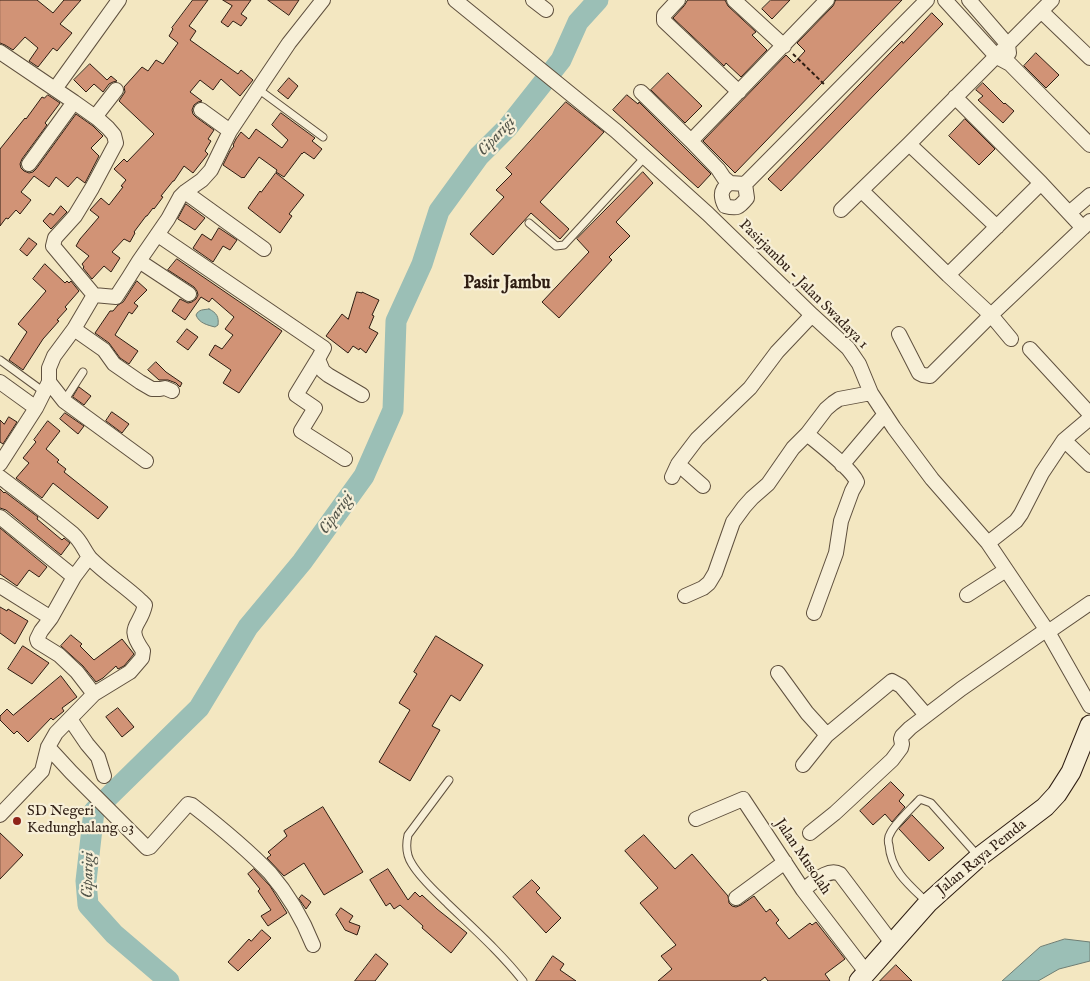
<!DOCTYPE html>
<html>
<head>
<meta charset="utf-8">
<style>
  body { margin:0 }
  canvas { display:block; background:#f3e7c1 }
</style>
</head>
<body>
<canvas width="1090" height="981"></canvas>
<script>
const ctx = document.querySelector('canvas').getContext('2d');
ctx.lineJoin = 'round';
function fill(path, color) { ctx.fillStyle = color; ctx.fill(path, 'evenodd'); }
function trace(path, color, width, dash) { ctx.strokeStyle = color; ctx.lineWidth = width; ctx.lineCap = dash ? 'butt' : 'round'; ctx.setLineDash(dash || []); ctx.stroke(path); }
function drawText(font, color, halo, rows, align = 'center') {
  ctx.font = font + ' "IM FELL English",serif'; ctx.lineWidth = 4.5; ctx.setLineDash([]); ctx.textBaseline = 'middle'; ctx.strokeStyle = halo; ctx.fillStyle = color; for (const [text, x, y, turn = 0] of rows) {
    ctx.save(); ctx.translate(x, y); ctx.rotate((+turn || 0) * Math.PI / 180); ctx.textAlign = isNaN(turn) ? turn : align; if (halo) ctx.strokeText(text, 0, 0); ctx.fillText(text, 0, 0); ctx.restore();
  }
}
const water = new Path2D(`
  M209,309C217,313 219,317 218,325L215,327C207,325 199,323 196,315C199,309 203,310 209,309Z
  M1065,939L1090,942V961L1059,969L1038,981H1002L1040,947Z`);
const river = new Path2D(`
  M169,981L114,934L88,905L86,881L94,811L199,708L248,627L302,562L364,476L393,410L396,321L422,264L439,211L479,156L508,127L561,60L578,22L598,0`);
const building = new Path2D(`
  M0,0H37L53,13L64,0H81L60,24L72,33L57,51L53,48L38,67L29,61L38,48L25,37L13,50L5,45L0,43Z
  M193,0H208L189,26L196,31L190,40L238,74L241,70L253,80L240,96L221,79L213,90L200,80L190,92L202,101L198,102L194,105L192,110L193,114L196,117L214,130L208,139L211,141L205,151L208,154L193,173L184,166L174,181H173L161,196L163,197L154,209L153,208L147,216H146L134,232L135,233L130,242L124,239L112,252L120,258L111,272L104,266L92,279L83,268L84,267L82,264L89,256L76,246L80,239L99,217L90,210L101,198L109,205L123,187L121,186L126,180L114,169L124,159L127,162L154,134L119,101L125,92L124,87L142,67L148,71L156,60L163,64L178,43L169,36L173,29L172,28Z
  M223,0H251L241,14L247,18L241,26L233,21L228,27L221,22L232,6Z
  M268,0H299L289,15Z
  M688,0H725L728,6L756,32L752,35L767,50L741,77L726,63L724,66L673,18L684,6Z
  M771,0H790L772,19L762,9Z
  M836,0H902L735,173L703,141L786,55L794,63L805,51L797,43L833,6Z
  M932,13L943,24L781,191L768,179L893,50L902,41L903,43Z
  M1036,53L1059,75L1046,88L1024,66Z
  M90,64L107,80L111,76L117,81L113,82L109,84L103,92L94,84L86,92L74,80Z
  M668,73L702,106L685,123L651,90Z
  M289,78L298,86L288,99L278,91Z
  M983,83L1004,104L1005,103L1014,111L1003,123L978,100L983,96L976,90Z
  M48,95L60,103L45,123L47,125L22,159L20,164L21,168L24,171L29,173L33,172L36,169L76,114L93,126L103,136L91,148L99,156L85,183L77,177L68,187L56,177L49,187L34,176L21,192L31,200L20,214L16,210L8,219L6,218L0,226V149L25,118L26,119L42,97L44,98Z
  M627,95L638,104L639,102L711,174L698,188L613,110Z
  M566,102L604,132L540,202L569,229L560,239L531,213L493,255L470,234L504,197L496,190L512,174L506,168Z
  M281,113L315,138L312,141L322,149L314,159L304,152L302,154V153L284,177L276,172L277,170L259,157L244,178L243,177L242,178L223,165L230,151L234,146L233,145L236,139L241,132L249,139L256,129L282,148L288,140L272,125Z
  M965,119L995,149L979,165L949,136Z
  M643,172L653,183L616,222L630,236L609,257L612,260L559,318L542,302L589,252L577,239Z
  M276,173L304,195L289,214L292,216L280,233L248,208L260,191L261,192Z
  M186,204L205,218L195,230L178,219Z
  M61,206L67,212L51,229L43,221L50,213L53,215Z
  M219,228L237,240L230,250L223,246L213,262L193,248L202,234L211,240Z
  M29,238L37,244L27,256L20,250Z
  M177,259L282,331L239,393L223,383L231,370L209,355L215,345L222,349L233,335L225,329L234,317L212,298L209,302L201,297L185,320L172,311L180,299L188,303L192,302L196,299L198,295L197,291L194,287L168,270Z
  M45,264L65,283L67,281L69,283L71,281L79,291L65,307L67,309L57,320L59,321L43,339L23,370L9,360L27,332L18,324L46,291L33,279Z
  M137,281L147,290L134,303L138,306L132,314L129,312L115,335L138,351L129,364L120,358L109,343L95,333L110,311H113L118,305L123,302Z
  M357,292L362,293V292L379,300L372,315L374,316L369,328L378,333L366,353L360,348L359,350L353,346L348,353L326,336L342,314L348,319Z
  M187,329L198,337L188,350L177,342Z
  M156,362L166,372L182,383L180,387L176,383L168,380H159L148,370Z
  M79,387L91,396L84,405L73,397Z
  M112,412L129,424L122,433L106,421Z
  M65,413L84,426L78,434L60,419Z
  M9,417L17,422L3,444L0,442V420L4,424Z
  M48,421L60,431L46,449L59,460L57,462L66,469L64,472L108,507L98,519L53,483L42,498L16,478L29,463L23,458L36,442L34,440Z
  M0,489L4,493L5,492L38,517L37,519L62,540L64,538L70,543L61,555L6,510L0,508Z
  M0,528L47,567L39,577L29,570L17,586L0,574Z
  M0,607L7,611L8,609L28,621L15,644L0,633Z
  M71,635L82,644L80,646L94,660L122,639L134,654L124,666L118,669L116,666L103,678L96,682L83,666L61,646Z
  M436,636L483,665L460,701L451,695L432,726L440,730L410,781L379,762L410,710L399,703L417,674L414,672Z
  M23,646L49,663L32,684L8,669Z
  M61,676L77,697L62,708L64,711L53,720L51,718L28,742L17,731L14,734L0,720V716L7,709L13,715Z
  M118,708L134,727L122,737L106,717Z
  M891,782L904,795L899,801L905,807L892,822L885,814L873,825L860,811Z
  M323,807L363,872L324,895L304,863L284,876L267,858L271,855L268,852L287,836L284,831Z
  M912,815L944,848L929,861L899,829Z
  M0,833L23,855L0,879Z
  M644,835L675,869L692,854L728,896L729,903L732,906L736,907L741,905L754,896L766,912L770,909L779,920L776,923L789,939L810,923L812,925L816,922L845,959L825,974L830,981H768L765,977L760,981H658L672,969L661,956L676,945L640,903L658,888L625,851Z
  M254,869L270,886L287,913L268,926L261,916L271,910L258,891L260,889L248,874Z
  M388,869L408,900L415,892L420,897L422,895L437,909L467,933L451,953L422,928L423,926L400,905L394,909L390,903L386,906L370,880Z
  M532,880L540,888L536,892L561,918L546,933L513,897Z
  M302,895L311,902L306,909L299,899Z
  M341,908L353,916L349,922L360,926L357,935L345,930L336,915Z
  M262,930L271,938L238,971L228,962L249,939L251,941Z
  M376,954L388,964L375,981H355Z
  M553,956L564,964L560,970L576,981H536Z
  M896,965L912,981H880Z`);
const path = new Path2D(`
  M793,54L825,85`);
const lane = new Path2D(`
  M258,89L323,137
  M529,223L556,246L564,245L645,157
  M0,360L44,392
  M64,401L83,372
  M449,780L408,835C406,844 406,855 412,864C421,879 436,892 448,904C474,929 501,953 523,981
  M927,902C909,885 891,871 889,845C888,842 888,837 890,834C894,824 912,808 920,799L931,803L979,857`);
const street = new Path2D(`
  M455,0L616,131L708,214L812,315L848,348L859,364L871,393L894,428L932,479L988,543L1048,632L1090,706
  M533,0L546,10
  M678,0L664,15V21L739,92
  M734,0L784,46
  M945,0L997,57L1010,64L1090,145
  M969,0L1008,45L1009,53
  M1041,11L1090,58
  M0,52L74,102
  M55,89L119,0
  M641,92L691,141L718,169L724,178L730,183
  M955,97L1041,183L1083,228
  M201,110L230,131
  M95,117L116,90
  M691,141L827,0
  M909,144L997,227
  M29,164L74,102L98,119L108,128L114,135L116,143L92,188L75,216L55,238L53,246L94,295
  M730,183L745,184L747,198C739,208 737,209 725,206C720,196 720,189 730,183Z
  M745,184L927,0
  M862,191L948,275L991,315L1011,339
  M185,192L264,249
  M841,210L909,144L1052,0
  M1069,213L1090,195
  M158,235L324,348L318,359L323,371L328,375L362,395
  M139,261L189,294
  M948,275L1041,183
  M74,329L104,350L114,364L140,382L152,389H160L165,388L172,391
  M899,334L919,373L923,375L930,376L991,315L1090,221
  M1030,349L1090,414
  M318,359L296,395L315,408L301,431L345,459
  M0,382L36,408
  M49,382L64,401L146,461
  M807,434C819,444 852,469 857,482L852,491L841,521L836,553L814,613
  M1064,440L1090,465
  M0,464L36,408L49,382V368L54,356L74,329L94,295L116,297L129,277L139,261L168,219L180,197L185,192L202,180L211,170L230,131L258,89L289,43L323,0
  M678,464L703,486
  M842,465L885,414
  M0,477C25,496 49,514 73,534C82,542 84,551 91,559C106,574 125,586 141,601L145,605C140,628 125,625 143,651L142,658L130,672L94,694L56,733L48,747L42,771L0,815
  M672,477L678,464L697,439L750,388L777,352L812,315
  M0,517L74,577
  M988,543L1016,521L1021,514L1042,473L1064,440L1090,418
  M0,586L51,618L74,577L89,557
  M967,595L1006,570
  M685,596L703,588L709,583L715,573L733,522L744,507L752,498L768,484L793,448L807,434L826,409L833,403L839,399L871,393
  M51,618L41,631L37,639L38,642L59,655L77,672L94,694
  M1048,632L1090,603
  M778,673L807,713L827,735
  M70,719L87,744L98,757L104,776
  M48,747L71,772L147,848L150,847L188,804L192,805C219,826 246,848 270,873C288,894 303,920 313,945
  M803,765L827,735L892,681L901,686L926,715
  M696,819L743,799L803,890L866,972
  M810,833L835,813L892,760L901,748L902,744L901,739L902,736L910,728L961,689L1046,630
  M803,890C813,883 828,867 840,874L892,943
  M736,898L785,862`);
const secondary = new Path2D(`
  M859,981L928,903L979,857L1045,807L1057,794L1071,772L1090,725`);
const markers = [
  [17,821,5,"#8f2418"]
];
const streetNames = [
  ["Pasirjambu - Jalan Swadaya 1",803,285,45],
  ["Jalan Musolah",802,857,56],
  ["Jalan Raya Pemda",982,858,-39]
];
const poiNames = [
  ["SD Negeri",27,812],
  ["Kedunghalang 03",27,829]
];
const waterNames = [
  ["Ciparigi",497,137,-47],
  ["Ciparigi",337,514,-54],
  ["Ciparigi",89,875,-89]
];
const quarterNames = [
  ["Pasir Jambu",507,284]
];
fill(water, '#9bbfb6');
trace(water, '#6f7e74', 1);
trace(river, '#9bbfb6', 21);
fill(building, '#d19376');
trace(building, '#2e1d12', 1);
trace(lane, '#5f503e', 9);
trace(street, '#5f503e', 16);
trace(secondary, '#2e1d12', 21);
trace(path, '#2e1d12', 2, [4, 2.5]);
trace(lane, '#f7efd7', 7);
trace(street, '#f7efd7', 14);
trace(secondary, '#f7efd7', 19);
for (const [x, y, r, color] of markers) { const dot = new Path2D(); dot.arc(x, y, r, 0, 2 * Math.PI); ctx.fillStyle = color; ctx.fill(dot); trace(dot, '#f7efd7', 2); }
drawText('15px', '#2e1d12', '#f7efd7', streetNames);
drawText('15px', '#2e1d12', '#f7efd7', poiNames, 'left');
drawText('italic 16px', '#54564b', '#f7efd7', waterNames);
drawText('bold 18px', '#2e1d12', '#f7efd7', quarterNames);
</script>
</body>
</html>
